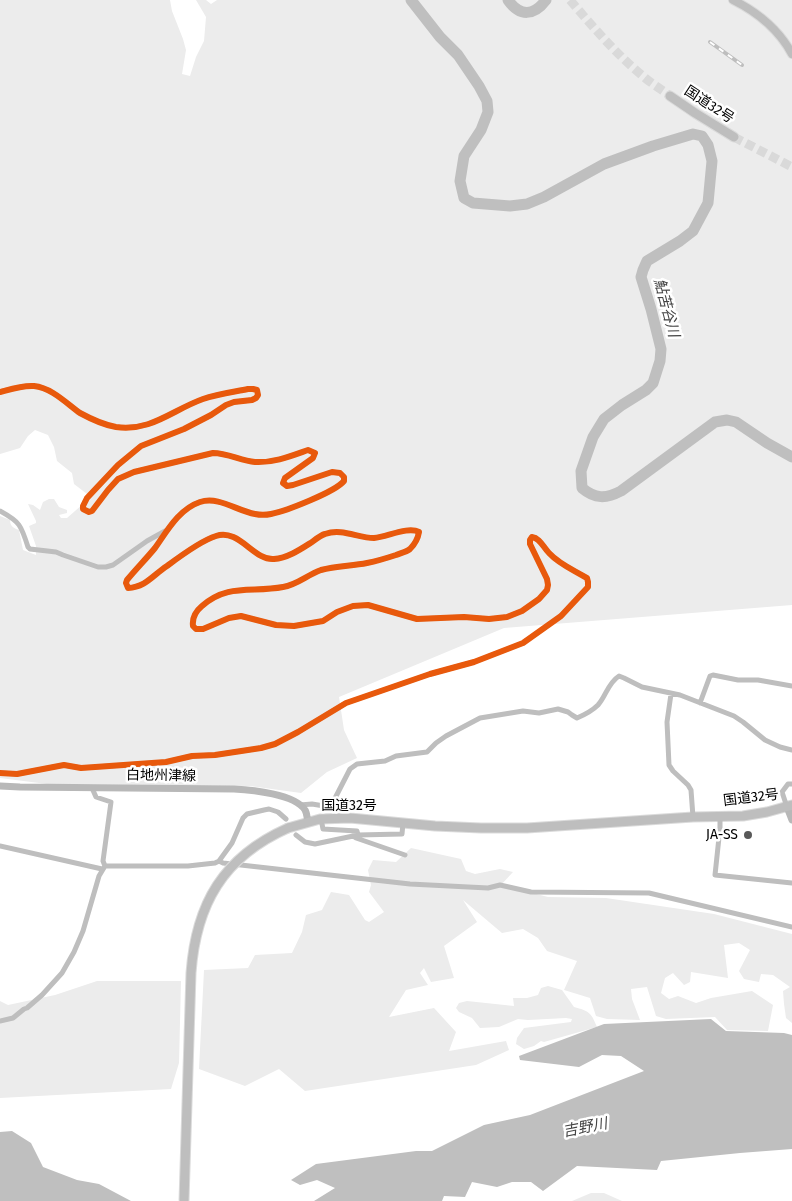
<!DOCTYPE html>
<html>
<head>
<meta charset="utf-8">
<style>
  body { margin:0 }
  canvas { display:block; background:#fff }
</style>
</head>
<body>
<canvas width="792" height="1201"></canvas>
<script>
const ctx = document.querySelector('canvas').getContext('2d');
ctx.lineJoin = 'round';
function fill(path, color) { ctx.fillStyle = color; ctx.fill(path, 'evenodd'); }
function trace(path, color, width, dash) { ctx.strokeStyle = color; ctx.lineWidth = width; ctx.lineCap = dash ? 'butt' : 'round'; ctx.setLineDash(dash || []); ctx.stroke(path); }
function drawText(font, color, halo, rows, align = 'center') {
  ctx.font = font + ' "Fira Sans","Noto Sans JP",sans-serif'; ctx.lineWidth = 5; ctx.setLineDash([]); ctx.textBaseline = 'middle'; ctx.strokeStyle = halo; ctx.fillStyle = color; for (const [text, x, y, turn = 0] of rows) {
    ctx.save(); ctx.translate(x, y); ctx.rotate((+turn || 0) * Math.PI / 180); ctx.textAlign = isNaN(turn) ? turn : align; if (halo) ctx.strokeText(text, 0, 0); ctx.fillText(text, 0, 0); ctx.restore();
  }
}
const green = new Path2D(`
  M0,0H170L172,11L183,39L186,50L182,74L190,76L196,57L204,41L206,17L196,0H206L211,4L217,0H792V605L504,628L339,697L344,730L357,758L327,772L301,793L250,786L47,784L0,778V516L10,520C10,526 13,528 19,530L23,550L36,555V546L29,526L36,523V521L28,504L33,505L40,510L43,502L49,499H54L59,507L67,510V513L59,515L61,518H67L91,497L74,484L72,473L57,461L54,447L48,435L35,430L28,436L20,448L0,454Z
  M411,848L461,859L466,871L475,874L500,869L513,872L501,885L548,897L606,898L714,914L792,934V1023L786,1018L784,1004L783,991L790,987L773,975L761,974L759,982L744,979L739,971L750,950L739,943L724,945L728,978L691,972L690,982L684,985L673,973L665,978L661,993L669,999L678,996L696,1003L711,998L752,991L773,1005L768,1031L727,1030L715,1017L666,1019L656,1016L647,987L631,989L632,999L640,1020L607,1019L596,1016L590,998L564,990L577,961L547,951L538,938L523,929L502,933L463,900L477,922L444,946L454,978L431,982L424,968L420,973L428,985L406,990L389,1017L434,1008L456,1032L449,1051L506,1041L509,1050L476,1065L305,1091L279,1069L245,1086L199,1069L204,970L248,968L255,955L292,953L302,932L306,915L322,910L331,892L349,895L365,920L369,922L384,912L369,892L371,885L368,870L373,860L396,862Z
  M97,981H181L179,1063L171,1089L0,1098V1001L8,1005L55,995Z
  M548,986L562,990L574,1007C589,1011 591,1012 597,1027L544,1042L541,1041L534,1046L524,1049L516,1044L517,1038L524,1028L571,1022L572,1019L566,1018L528,1020L518,1019L499,1027L480,1028L472,1018L459,1012L456,1008L459,1003L467,1001L514,1006L513,998H527L538,995L541,988Z
  M591,1193H604L622,1201H572Z`);
const water = new Path2D(`
  M711,1019L726,1031L784,1033L792,1035V1149L740,1153L661,1161L657,1170L577,1166L543,1191L531,1182H512L497,1187L472,1182L465,1197L444,1196L442,1201H314L335,1188L317,1180L300,1185L291,1180L316,1164L416,1151H432L484,1125L530,1115L644,1071L621,1056L602,1055L579,1067L520,1060L519,1056L604,1024Z
  M12,1131L31,1143L43,1167L77,1180L99,1184L131,1201H0V1132Z`);
const river = new Path2D(`
  M411,0L440,37L458,55L479,86L487,101L488,112L481,130L464,156L460,181L464,198L473,203L510,206L527,204L544,197L604,164L653,146L693,134L702,136L708,145L712,161L708,203L693,231L680,241L647,261L643,270L641,277L651,309L661,349L660,361L653,383L646,390L622,405L604,419L593,437L581,471L582,488C595,499 606,499 621,491L715,422L727,420L736,422L767,443L792,457
  M508,0C520,17 534,16 546,0`);
const highwayTunnel = new Path2D(`
  M570,0C593,27 616,54 644,77C652,84 661,89 670,96
  M734,137L792,167`);
const street = new Path2D(`
  M0,392C11,389 23,385 34,386C52,388 66,403 80,413C91,419 104,425 116,427C151,432 172,410 203,399C217,394 233,392 248,389H253L257,390L258,395L256,398L252,400L234,402L226,405L211,415L184,429L141,446L118,465L87,498L83,506V509L89,512L92,511L108,490L118,479L134,472L213,453C228,453 241,461 255,462C274,463 291,456 308,450L315,453L313,458L285,478L283,483L287,486L293,485L332,472L340,473L344,477V481C335,492 286,511 271,514C266,515 260,515 255,514C237,511 219,496 200,502C179,509 167,531 155,548C146,559 136,569 127,580L126,583L128,588C146,587 153,575 167,566C179,557 203,540 216,536C239,528 254,561 274,559C288,558 301,549 312,542C316,539 321,535 325,534C342,528 358,538 374,538C387,537 408,526 419,532C418,538 415,544 410,549C406,552 401,553 396,555C387,558 377,561 367,563C352,566 336,566 321,570C307,575 297,585 283,587C252,593 228,583 202,606C196,611 192,618 193,626L196,629H203L229,618L241,616L276,625L294,626L323,621L337,612L353,606L368,605L417,619L464,617L489,619L507,617L522,611L539,599L547,590L548,585L547,579L530,544V540L532,537C540,538 543,547 549,553C560,565 574,570 587,578L588,582V587L561,616L523,643L474,662L430,674L346,703L298,732L275,744L261,748L215,755L192,756L166,762L81,768L64,765L17,774L0,773
  M0,511C20,522 21,525 28,547L30,549L56,552L63,555L98,567H106L113,565L147,541L165,531
  M671,694L667,722L669,765L673,771L688,785L691,790L693,817
  M700,703L710,676L713,675L738,680H758L792,686
  M300,805L312,804L324,806H331L350,769L357,764L385,761L396,756L427,752L436,743L446,736L480,718L523,711L539,713L558,709L568,712L572,715L577,718C584,715 593,710 598,705C606,696 608,683 619,676L624,678L642,687L680,695L734,716L743,722L765,740L780,747L792,750
  M787,807L782,792L788,784H792
  M720,816V828L715,875L792,883
  M321,819L323,829L357,831L358,835
  M296,835L305,842L315,844L358,835L402,834L403,823
  M353,836L356,838L405,855
  M0,846L102,869
  M219,861L223,863L410,884L488,888L500,885L531,892L649,893L792,927
  M105,866H188L215,863L219,861L232,843L243,818L247,814L264,810L269,809L278,812L286,819
  M0,1021L13,1018L24,1009L27,1008L42,995L62,973L74,952L83,931L99,876L105,866L103,861L111,802L96,797L92,788`);
const secondary = new Path2D(`
  M0,786L20,787L234,789C252,790 295,794 305,810C307,813 307,818 308,822
  M787,807L792,820`);
const primary = new Path2D(`
  M733,0C757,12 779,30 792,54`);
const highway = new Path2D(`
  M670,96L695,113L734,137
  M288,828L320,819L350,818L435,826L481,828H527L693,817L743,816L767,812L792,805`);
const rail = new Path2D(`
  M710,42L742,65`);
const highwayBridge = new Path2D(`
  M184,1201L191,973C196,904 223,857 288,828`);
const cycleway = new Path2D(`
  M0,392C11,389 23,385 34,386C52,388 66,403 80,413C91,419 104,425 116,427C151,432 172,410 203,399C217,394 233,392 248,389H253L257,390L258,395L256,398L252,400L234,402L226,405L211,415L184,429L141,446L118,465L87,498L83,506V509L89,512L92,511L108,490L118,479L134,472L213,453C228,453 241,461 255,462C274,463 291,456 308,450L315,453L313,458L285,478L283,483L287,486L293,485L332,472L340,473L344,477V481C335,492 286,511 271,514C266,515 260,515 255,514C237,511 219,496 200,502C179,509 167,531 155,548C146,559 136,569 127,580L126,583L128,588C146,587 153,575 167,566C179,557 203,540 216,536C239,528 254,561 274,559C288,558 301,549 312,542C316,539 321,535 325,534C342,528 358,538 374,538C387,537 408,526 419,532C418,538 415,544 410,549C406,552 401,553 396,555C387,558 377,561 367,563C352,566 336,566 321,570C307,575 297,585 283,587C252,593 228,583 202,606C196,611 192,618 193,626L196,629H203L229,618L241,616L276,625L294,626L323,621L337,612L353,606L368,605L417,619L464,617L489,619L507,617L522,611L539,599L547,590L548,585L547,579L530,544V540L532,537C540,538 543,547 549,553C560,565 574,570 587,578L588,582V587L561,616L523,643L474,662L430,674L346,703L298,732L275,744L261,748L215,755L192,756L166,762L81,768L64,765L17,774L0,773`);
const markers = [
  [748,835,5,"#595959"]
];
const streetNames = [
  ["国道32号",709,105,33],
  ["白地州津線",161,776,1],
  ["国道32号",751,798,-7],
  ["国道32号",349,806]
];
const poiNames = [
  ["JA-SS",738,835]
];
const waterNames = [
  ["鮎苦谷川",666,308,75],
  ["吉野川",585,1128,-11]
];
fill(green, '#ececec');
fill(water, '#bfbfbf');
trace(river, '#bfbfbf', 11);
trace(highwayTunnel, '#d9d9d9', 9, [9, 4.5]);
trace(primary, '#dbdbdb', 10);
trace(highway, '#dbdbdb', 11);
trace(street, '#bebebe', 5);
trace(secondary, '#b8b8b8', 7);
trace(primary, '#bebebe', 8);
trace(highway, '#bebebe', 9);
trace(rail, '#bebebe', 4);
trace(rail, '#fff', 2, [5.5]);
trace(highwayBridge, '#dbdbdb', 11, []);
trace(highwayBridge, '#bebebe', 9);
trace(cycleway, '#e8590c', 6);
for (const [x, y, r, color] of markers) { const dot = new Path2D(); dot.arc(x, y, r, 0, 2 * Math.PI); ctx.fillStyle = color; ctx.fill(dot); trace(dot, '#fff', 2); }
drawText('14px', '#000', '#fff', streetNames);
drawText('14px', '#000', '#fff', poiNames, 'right');
drawText('italic 15px', '#444', '#fff', waterNames);
</script>
</body>
</html>
